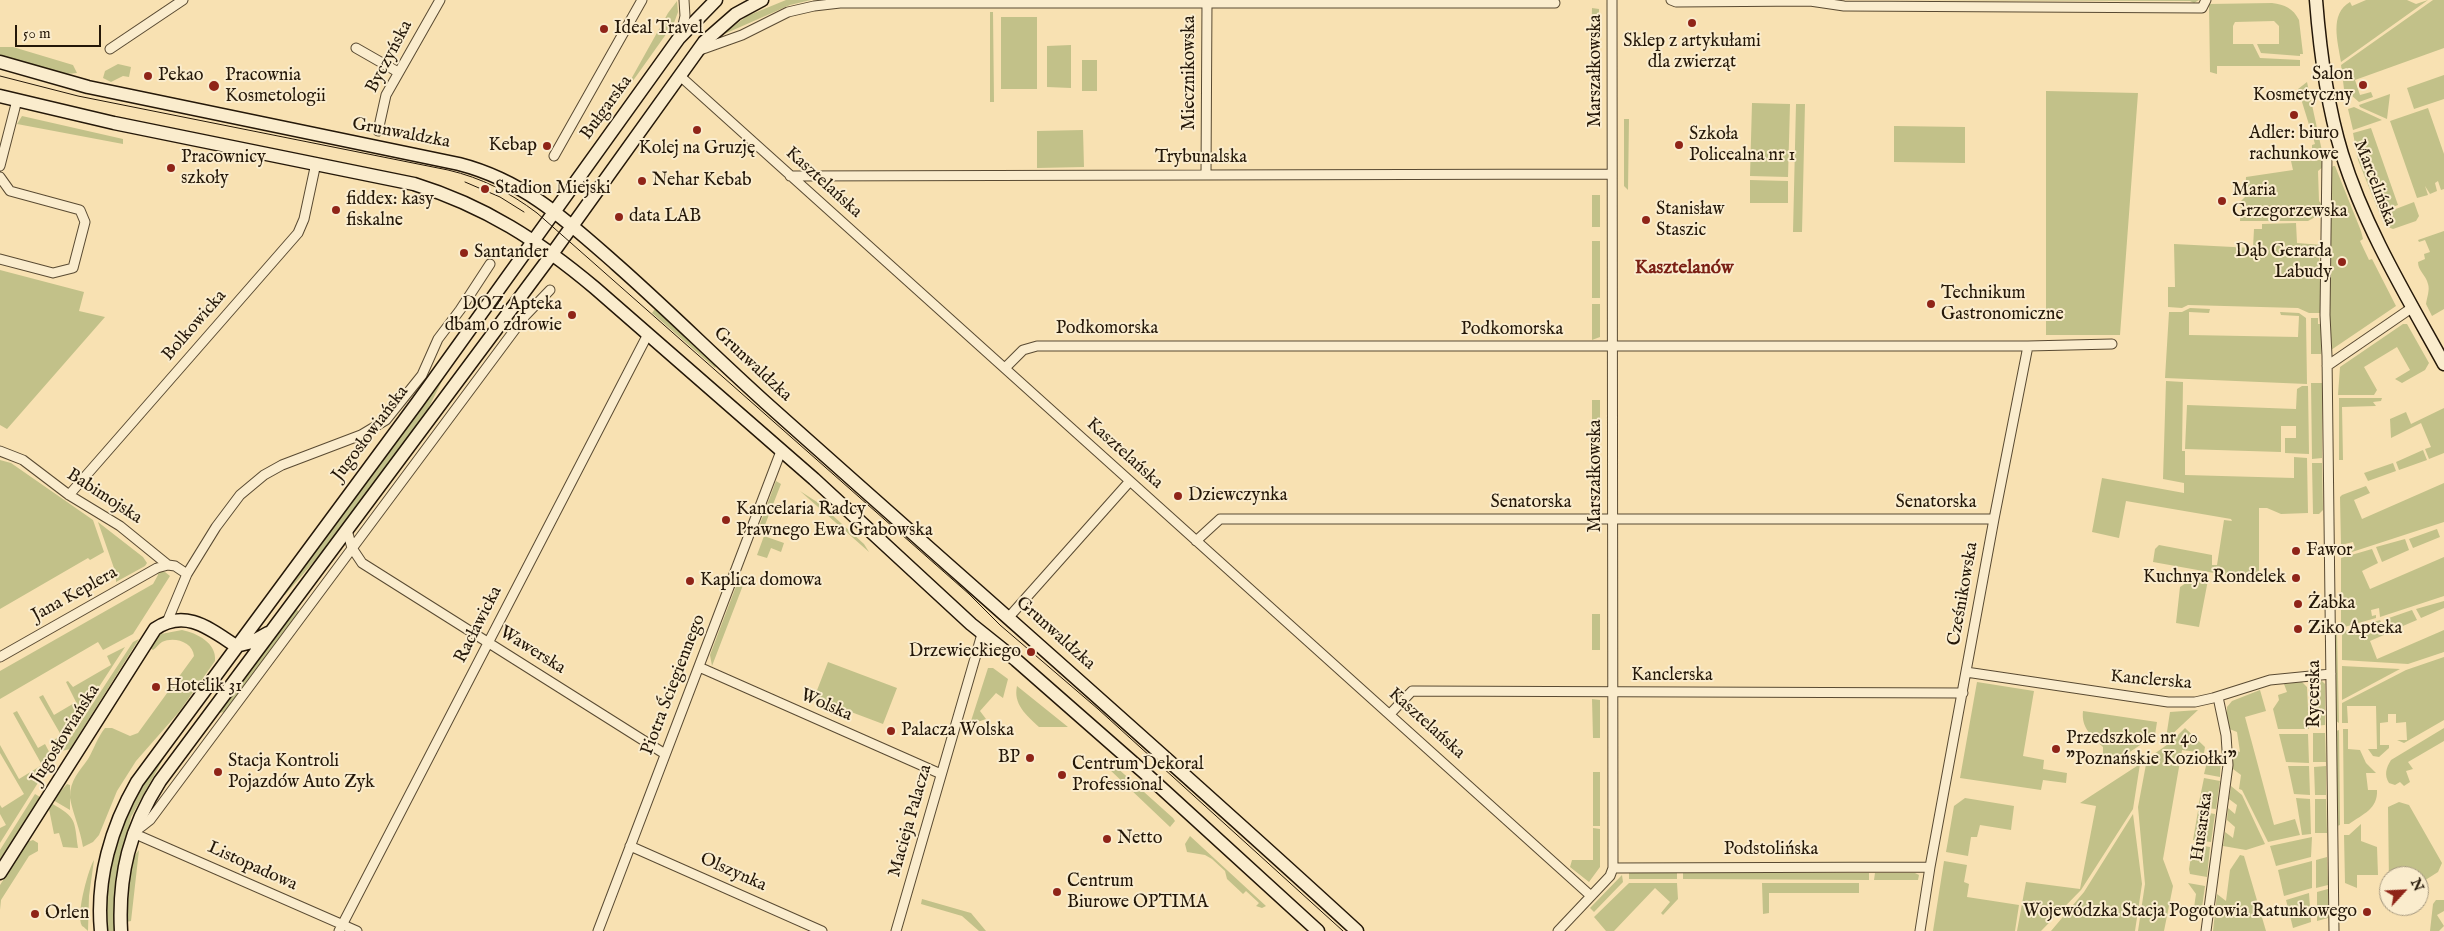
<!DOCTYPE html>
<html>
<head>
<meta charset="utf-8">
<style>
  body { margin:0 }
  #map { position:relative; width:2444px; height:931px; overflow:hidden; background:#f8e1b2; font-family:"IM FELL English",serif }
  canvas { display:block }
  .north { position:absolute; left:2379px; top:866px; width:50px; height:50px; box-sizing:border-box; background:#faeccd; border:1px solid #a4977e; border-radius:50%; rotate:65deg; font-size:14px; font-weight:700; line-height:20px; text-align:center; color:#241708 }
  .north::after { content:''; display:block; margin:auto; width:18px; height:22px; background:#8f2418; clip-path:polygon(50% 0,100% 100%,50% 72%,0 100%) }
  .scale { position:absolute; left:15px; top:25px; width:86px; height:22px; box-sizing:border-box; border:2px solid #241708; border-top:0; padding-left:6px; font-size:15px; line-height:18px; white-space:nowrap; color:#241708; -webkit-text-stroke:4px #faeccd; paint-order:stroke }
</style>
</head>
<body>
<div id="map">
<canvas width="2444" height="931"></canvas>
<div class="north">N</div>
<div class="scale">50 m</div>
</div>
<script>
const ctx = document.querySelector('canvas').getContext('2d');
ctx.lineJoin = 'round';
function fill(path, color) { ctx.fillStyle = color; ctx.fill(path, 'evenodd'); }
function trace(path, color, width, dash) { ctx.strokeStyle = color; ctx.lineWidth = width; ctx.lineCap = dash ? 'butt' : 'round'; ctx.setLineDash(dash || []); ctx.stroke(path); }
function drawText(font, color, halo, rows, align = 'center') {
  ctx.font = font + ' "IM FELL English",serif'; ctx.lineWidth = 4; ctx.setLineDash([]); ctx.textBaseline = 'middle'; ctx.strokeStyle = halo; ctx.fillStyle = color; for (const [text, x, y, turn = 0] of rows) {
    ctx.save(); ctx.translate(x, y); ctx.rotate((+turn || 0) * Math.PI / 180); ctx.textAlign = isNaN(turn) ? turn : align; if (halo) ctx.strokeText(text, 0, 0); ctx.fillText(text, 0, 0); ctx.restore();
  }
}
const green = new Path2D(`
  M786,0H811L790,5L722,35L747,16Z
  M1893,0H2199L2194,3L2190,1Z
  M2366,0H2407L2416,4L2428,0L2341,62C2338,42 2329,14 2350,2L2352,6Z
  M2433,0H2444V48L2355,80L2360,95L2371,92L2373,97L2359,102L2344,89L2341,65Z
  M677,1L678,12L674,23L620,99L668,13Z
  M2272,3C2285,5 2293,8 2299,20L2303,54H2300V56L2261,53L2257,44H2279V26L2274,21L2235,22L2233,26V44H2253L2260,58L2300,60V66H2217V74L2210,72L2209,4Z
  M1592,8L1599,9V45H1591Z
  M990,12H993L994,102H990Z
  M1001,17H1037V89H1001Z
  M1071,45V88L1047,87V46Z
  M0,47H13L73,65L77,73C53,77 23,63 0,55Z
  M1082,60H1097V91H1082Z
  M118,64L131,67L129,77L123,76L111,82L103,78L105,71Z
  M2444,75V99L2414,109L2407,88Z
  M2307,82L2322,151L2312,149V145L2315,144L2298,89Z
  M2046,91L2138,93L2120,335H2046Z
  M2390,94L2387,119L2360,107L2359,105Z
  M1752,103L1790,104L1788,177L1750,176Z
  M1796,104H1805L1802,232H1793Z
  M2354,107L2382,120L2353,130L2348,109Z
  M2428,108L2444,154V189L2441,190L2438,181L2435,183L2437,191L2430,194L2425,186L2428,195L2417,198L2390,121Z
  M22,116L123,139V144L17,124Z
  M1624,119H1629L1628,190L1624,186Z
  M1894,126L1965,127V163L1894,162Z
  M2371,128L2398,205L2379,212L2358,160L2353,133Z
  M1083,130L1084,167L1037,168V131Z
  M2322,160L2324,166L2318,171L2319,201L2323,206L2319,215L2308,221H2240L2241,201L2245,197L2246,177L2293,170L2291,161Z
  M2333,166H2335L2361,231L2363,239L2360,241L2369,260L2372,259L2396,306L2331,350L2328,294L2330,293L2329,172Z
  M1750,180L1788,181V203H1750Z
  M1592,195H1600V227H1592Z
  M2414,202L2419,216L2416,221L2393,229L2385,226L2380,215Z
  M2296,223L2297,243L2322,245L2323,250L2319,253L2320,283L2323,286L2320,294L2321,313H2309L2298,308L2188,305L2182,308L2168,307V287H2175L2174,244L2253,248L2254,229H2262V224Z
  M2444,231V309L2432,316L2426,304C2427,297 2430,290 2428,284C2426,275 2418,271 2418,262L2425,259L2424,254L2430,252L2425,240L2419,242L2418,240Z
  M1592,241H1600V298H1592Z
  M0,270L84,292L79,311L105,317L7,429L0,425Z
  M1592,304H1600V337L1592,340Z
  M2190,308L2210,309L2209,313L2189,312V335L2298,337L2299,316L2281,315L2280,312L2299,313L2306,318L2307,384L2165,378L2169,312H2182Z
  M655,309L716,366L715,368L652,313Z
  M2311,318H2318V324H2322L2321,354H2311Z
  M2403,324H2407L2429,363L2425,370L2402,383L2395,379L2410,370L2397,347L2364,367L2377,390L2374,395H2338L2340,367Z
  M443,379L427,411L324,550L285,595L282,594Z
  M2166,381L2183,382L2182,451H2185V475L2294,478V457L2307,458L2308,513L2281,514L2267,508H2259V581L2153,562L2155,549L2159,545L2212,555V565H2217L2224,520L2232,521L2231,519L2126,501L2119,538L2092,532L2102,478L2184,493V483L2163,479Z
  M2311,383H2322V458L2312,459Z
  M2302,386H2308L2309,454L2285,453V438H2296V426H2281V452L2185,449L2187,405L2296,409L2297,389Z
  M2339,398H2382L2381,401L2373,402L2376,406L2342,407L2343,460H2339Z
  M1592,400H1600V473L1592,474Z
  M2444,408V453L2429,459L2425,449L2431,447L2421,423L2391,438L2390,419L2406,412L2411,424Z
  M2423,450L2427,460L2399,470L2396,462Z
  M0,460L11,463L93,520L104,552L90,560L88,558L0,609Z
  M2312,463H2322L2323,510L2319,514H2313Z
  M2393,463L2396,471L2368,481L2364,473Z
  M776,481L781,484L763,530L760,524Z
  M2444,483V522L2352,552L2351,549L2355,548L2353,542L2341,545L2340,497L2342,495L2366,486L2370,493L2354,500L2362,519Z
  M800,491L820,504L864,544L869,552Z
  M98,522L143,557L147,563L145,566L116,582V574Z
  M2437,529L2440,537L2413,548L2409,539Z
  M764,536L784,543L781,552L771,548L767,558L757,555Z
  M2405,539L2409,550L2382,562L2376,547Z
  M2372,549L2378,563L2362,571L2370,589L2444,557V596L2380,617L2379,608L2371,610L2372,616L2376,615V618L2341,628V558Z
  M157,571L165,572L170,576L133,634L103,650L98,642L0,699V671L153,584L158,575Z
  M2192,579L2208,580L2199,627L2176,623L2180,587Z
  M745,580L712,666L710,655L738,581Z
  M2444,601V608L2421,618L2416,609Z
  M296,608L299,613L225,712L218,713Z
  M2412,610L2417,620L2391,631L2386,619Z
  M1592,614H1600V650H1592Z
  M2380,620L2386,634L2370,641L2377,659L2444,630V652L2408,664L2342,660V632Z
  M182,630C197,633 217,643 215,661L179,712L136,761L117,791L99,835L93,842L83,847C80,829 73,814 70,798V810L53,800L67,784L70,785V797C70,780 79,772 88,759C94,749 97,738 105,728H112L130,736L138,733L194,656C193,642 174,636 162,642C159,644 156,648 153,650L148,647L161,634Z
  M2337,631L2339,723L2336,721L2335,632Z
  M139,639L70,749L62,751L133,642Z
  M125,647L61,745L58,747L54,740L61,735L39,697L43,695L54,715L76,702L66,682L68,681L73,687L111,665L107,656Z
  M2444,657V720L2404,743L2397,740H2407L2406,722L2396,723V714H2388V722L2380,723V745H2389V748L2379,757L2373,756L2368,749H2377L2376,706H2347L2348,723H2342V703L2406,670Z
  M828,662L897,688L883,724L814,698Z
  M2342,666L2400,669L2342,700Z
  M229,667L166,754L131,817L116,886L114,931H106C105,812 162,756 229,667Z
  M988,668H993L1008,679L1003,698L996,693L980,711L986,719L975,723L971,721Z
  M2314,679H2320L2325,684V725L2314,726Z
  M1977,682L2034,691L2023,756L2044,760L2043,769L2067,773L2066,783L2043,780L2041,790L1960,778Z
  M2302,682L2307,687L2309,729H2278L2273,709L2279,700L2278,695L2287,692L2284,684Z
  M1017,686L1068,727H1039C1026,715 1013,704 1017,686Z
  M2260,690L2266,711L2245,717L2274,825L2295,819L2300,835L2268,842L2242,790L2239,789L2241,775L2233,769L2231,749L2240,752L2237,732L2227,728L2224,714L2227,713V707L2232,701Z
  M1592,699L1600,700V738H1593Z
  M2198,710L2167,739L2166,738L2170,712Z
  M17,711L38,748L45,744L53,759L0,843V828L6,825L0,814V805L2,808L24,794L0,753V745L19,779L42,765L13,713Z
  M2083,711L2157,722L2155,735L2115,762L2103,758V747C2092,736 2081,728 2083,711Z
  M2185,728L2205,747L2204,753L2182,750L2163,859L2173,886L2164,931H2138L2145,884L2138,807L2147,759L2171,742Z
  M2444,728V741L2408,762L2413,769L2406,771L2410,782L2404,786L2400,782L2395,785L2389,783C2384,775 2386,768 2391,760Z
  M2343,729H2348V749L2360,750L2366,763L2376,773H2366L2368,790H2377C2378,809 2363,814 2349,824H2344Z
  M2339,730L2340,825L2337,826L2336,731Z
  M2313,733H2325L2326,762H2313Z
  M2279,734H2308L2309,763L2286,762Z
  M2209,754L2221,759L2220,777L2204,774Z
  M1105,757L1173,818L1175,821L1170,827L1108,768L1104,769L1106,766L1103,767L1100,762Z
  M2140,764L2133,809L2081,890L2041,931H2017L2026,882L2080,889L2096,806L2080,803Z
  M2288,766H2309L2310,795L2294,794Z
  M2326,766V795H2315L2314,767Z
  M1593,772H1600V826H1593Z
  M2204,778L2220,781L2216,809L2198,807Z
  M2231,786L2242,795L2265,844L2246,850L2223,846L2225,832L2233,838L2235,827L2227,820L2228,808L2235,814L2237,805L2229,799Z
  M35,794L40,797L0,860V850Z
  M1965,798L2014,806L2011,830L1980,825L1977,837H1971L1968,856L1946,852L1954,806Z
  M2296,798L2310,799L2311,834L2302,835Z
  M2315,799H2326L2327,833H2315Z
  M2399,802L2409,805L2442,863L2438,872L2419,884V876H2389V883L2388,807Z
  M51,803C77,818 74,819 78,848L63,847L59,833L54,834L49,809Z
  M2198,811L2215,814L2211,842L2193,840Z
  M2133,814L2142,884L2135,931H2051L2084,892Z
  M2361,824V841L2377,847L2378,875H2357V888L2345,883L2344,835H2349Z
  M1593,828L1600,829V867L1589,882L1570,867L1572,860H1593Z
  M1190,836L1266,906L1262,908L1256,906L1259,903L1246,891L1243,894L1227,879L1225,871L1212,859L1205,855L1187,852L1185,844Z
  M2312,837L2311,857L2276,866L2270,846Z
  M33,840L38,843V851L29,856L1,900L0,910V885L27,842Z
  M2193,844L2210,847L2207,877L2190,874L2189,869Z
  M139,850L131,921L126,922C127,904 126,863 139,850Z
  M2240,855L2244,856L2266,931H2213L2217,894L2226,901L2230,870Z
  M2327,857L2328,885L2316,888V860Z
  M94,860L89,896L88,931C87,930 83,926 82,926C75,914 90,865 94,860Z
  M1944,861L1967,865L1964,882L1969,884L1967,897L2019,905L2015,931H1933Z
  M2312,861V888L2284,896L2278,870Z
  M1629,873H1677V879H1629Z
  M1683,873H1869V880L1683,879Z
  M1875,873H1915L1919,875L1918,880H1874Z
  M1622,875L1623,882L1594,912L1590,908Z
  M1629,883H1677L1678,899L1663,915L1661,913L1670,902L1655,888L1614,931H1606L1594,917Z
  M1762,883H1859V893H1769V913L1763,914Z
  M2188,883L2205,886L2201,915L2193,914L2196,894Z
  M2328,889V918L2317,921V892Z
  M2309,893L2311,922L2293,928L2286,900Z
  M922,899L971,913L986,931H979L962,916L921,904Z
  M2436,900H2444V911L2437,915L2444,926L2439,931H2430L2433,904Z`);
const street = new Path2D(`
  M1671,0L1676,2L1810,1L1844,6L2202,8L2206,0
  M681,34L685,16L684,0
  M356,48L398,72
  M110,49L183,0
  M700,50L742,35L788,12L814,6L840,3H1555
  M680,76L1591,896
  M378,131L386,95L440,0
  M554,156L642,0
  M2327,156L2325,315L2327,356L2334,931
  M0,166L17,100
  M1206,174L1207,2
  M790,176L1612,174
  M0,177L10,191L80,210L85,222L73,268L53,273L0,259
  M2327,366L2413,307
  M1005,368L1023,350L1037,346H2028L2112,344
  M0,451L23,460L69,495L120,526L168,565L175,566L187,574
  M69,495L298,233L304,219L316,163
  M347,530L352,548L362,563L665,754
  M1196,541L1220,519H1994
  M1009,617L1130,481
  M167,622L187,574L216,527L240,495L264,475L282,465L361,435L386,420L422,375L438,339L460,310L490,264
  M0,657L157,568L168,565
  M699,667L941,774
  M1966,672L2168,702H2195L2213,698L2270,680L2331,674
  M1390,714L1412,691L1963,693
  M136,831L150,820L525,316L550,290
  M133,833L357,931
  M630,846L822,931
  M1613,868L1930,867
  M339,931L648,334
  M598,931L781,451
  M896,931L982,634
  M1558,931L1610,876L1613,868L1612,0
  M1920,931L1930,867L1994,519L2028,346
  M2206,931L2228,765L2226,735L2218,697`);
const secondary = new Path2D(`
  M2316,0C2320,52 2327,105 2342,154C2365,228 2407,297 2444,364
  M0,62L88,87L459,164C525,181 567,221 617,265C668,310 716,358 766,403C963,579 1162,752 1357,931
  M0,96L114,123L414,184C485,206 539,241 595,288L814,479L971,624L1016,660L1146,774L1318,931
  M0,873L155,629C185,608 210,629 236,646L252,642L268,633
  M101,931C96,879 111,827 137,782L417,403L679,38L716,0
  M121,931C118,875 130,828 160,781L547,261L704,42L736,14L762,0`);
const tram = new Path2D(`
  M0,76L78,96L448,170C482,178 509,192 537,213L969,594L1000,625L1098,709L1343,931
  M465,182L500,197L524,212`);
const markers = [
  [1692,23,5,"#8f2418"],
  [604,29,5,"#8f2418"],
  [148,76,5,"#8f2418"],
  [2363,85,5,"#8f2418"],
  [214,86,6,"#8f2418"],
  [2294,115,5,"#8f2418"],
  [697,130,5,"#8f2418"],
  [1679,145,5,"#8f2418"],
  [547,146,5,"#8f2418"],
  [171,168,5,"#8f2418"],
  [642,181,5,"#8f2418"],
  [485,189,5,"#8f2418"],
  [2222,201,5,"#8f2418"],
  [336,210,5,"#8f2418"],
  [619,217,5,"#8f2418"],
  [1646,220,5,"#8f2418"],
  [464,253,5,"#8f2418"],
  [2342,262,5,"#8f2418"],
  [1931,304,5,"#8f2418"],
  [572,315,5,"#8f2418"],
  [1178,496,5,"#8f2418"],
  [726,520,5,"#8f2418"],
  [2296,551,5,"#8f2418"],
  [2296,578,5,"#8f2418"],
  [690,581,5,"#8f2418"],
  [2298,604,5,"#8f2418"],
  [2298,629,5,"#8f2418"],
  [1031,652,5,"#8f2418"],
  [156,687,5,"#8f2418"],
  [891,731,5,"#8f2418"],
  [2056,749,5,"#8f2418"],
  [1030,758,5,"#8f2418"],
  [218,772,5,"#8f2418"],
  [1062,775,5,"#8f2418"],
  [1107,839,5,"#8f2418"],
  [1057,892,5,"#8f2418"],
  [2367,912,5,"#8f2418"],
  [35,914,5,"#8f2418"]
];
const poiNames = [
  ["Ideal Travel",614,29],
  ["Sklep z artykułami",1692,42,"center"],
  ["dla zwierząt",1692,63,"center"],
  ["Salon",2353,75,"right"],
  ["Kosmetyczny",2353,96,"right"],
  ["Pekao",158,76],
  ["Pracownia",225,76],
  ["Kosmetologii",225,97],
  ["Adler: biuro",2294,134,"center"],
  ["rachunkowe",2294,155,"center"],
  ["Szkoła",1689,135],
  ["Policealna nr 1",1689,156],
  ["Kebap",537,146,"right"],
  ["Kolej na Gruzję",697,149,"center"],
  ["Pracownicy",181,158],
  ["szkoły",181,179],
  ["Nehar Kebab",652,181],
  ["Stadion Miejski",495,189],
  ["Maria",2232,191],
  ["Grzegorzewska",2232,212],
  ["fiddex: kasy",346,200],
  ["fiskalne",346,221],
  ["Stanisław",1656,210],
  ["Staszic",1656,231],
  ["data LAB",629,217],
  ["Dąb Gerarda",2332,252,"right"],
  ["Labudy",2332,273,"right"],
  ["Santander",474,253],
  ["Technikum",1941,294],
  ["Gastronomiczne",1941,315],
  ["DOZ Apteka",562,305,"right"],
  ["dbam o zdrowie",562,326,"right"],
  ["Dziewczynka",1188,496],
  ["Kancelaria Radcy",736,510],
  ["Prawnego Ewa Grabowska",736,531],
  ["Fawor",2306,551],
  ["Kuchnya Rondelek",2286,578,"right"],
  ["Kaplica domowa",700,581],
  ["Żabka",2308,604],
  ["Ziko Apteka",2308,629],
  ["Drzewieckiego",1021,652,"right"],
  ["Hotelik 31",166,687],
  ["Palacza Wolska",901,731],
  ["Przedszkole nr 40",2066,739],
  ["\"Poznańskie Koziołki\"",2066,760],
  ["BP",1020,758,"right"],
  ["Stacja Kontroli",228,762],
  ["Pojazdów Auto Zyk",228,783],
  ["Centrum Dekoral",1072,765],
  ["Professional",1072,786],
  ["Netto",1117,839],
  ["Centrum",1067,882],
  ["Biurowe OPTIMA",1067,903],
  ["Wojewódzka Stacja Pogotowia Ratunkowego",2357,912,"right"],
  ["Orlen",45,914]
];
const streetNames = [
  ["Byczyńska",390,57,-62],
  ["Marszałkowska",1596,71,-90],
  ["Miecznikowska",1190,73,-90],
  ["Bułgarska",607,108,-54],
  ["Grunwaldzka",401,134,11],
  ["Trybunalska",1201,158],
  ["Kasztelańska",823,183,42],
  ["Marcelińska",2374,183,69],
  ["Bolkowicka",195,326,-49],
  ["Podkomorska",1107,329],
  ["Podkomorska",1512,330],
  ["Grunwaldzka",752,365,43],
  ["Jugosłowiańska",371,434,-53],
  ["Kasztelańska",1124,454,42],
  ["Marszałkowska",1596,476,-90],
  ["Babimojska",104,497,33],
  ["Senatorska",1531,503],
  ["Senatorska",1936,503],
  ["Cześnikowska",1964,594,-80],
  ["Jana Keplera",75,595,-29],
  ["Racławicka",479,625,-63],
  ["Grunwaldzka",1055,634,42],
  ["Wawerska",532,651,32],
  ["Kanclerska",1672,676],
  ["Kanclerska",2151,681,5],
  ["Piotra Ściegiennego",674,685,-69],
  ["Rycerska",2315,694,-90],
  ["Wolska",826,706,24],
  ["Kasztelańska",1426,724,42],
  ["Jugosłowiańska",66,735,-58],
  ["Macieja Palacza",911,821,-74],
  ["Husarska",2203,827,-82],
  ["Podstolińska",1771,850],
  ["Listopadowa",252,867,24],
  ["Olszynka",733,873,24]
];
const neighbourhoodNames = [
  ["Kasztelanów",1684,269]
];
fill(green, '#c2c189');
trace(street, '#594a32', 11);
trace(secondary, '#241708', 15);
trace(street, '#faeccd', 9);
trace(secondary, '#faeccd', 12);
trace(tram, '#241708', 1);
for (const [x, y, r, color] of markers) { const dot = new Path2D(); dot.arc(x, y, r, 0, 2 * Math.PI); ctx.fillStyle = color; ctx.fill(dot); trace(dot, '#faeccd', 2); }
drawText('18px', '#241708', '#faeccd', poiNames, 'left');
drawText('18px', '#241708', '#faeccd', streetNames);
drawText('bold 19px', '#7a1f14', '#faeccd', neighbourhoodNames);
</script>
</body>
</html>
